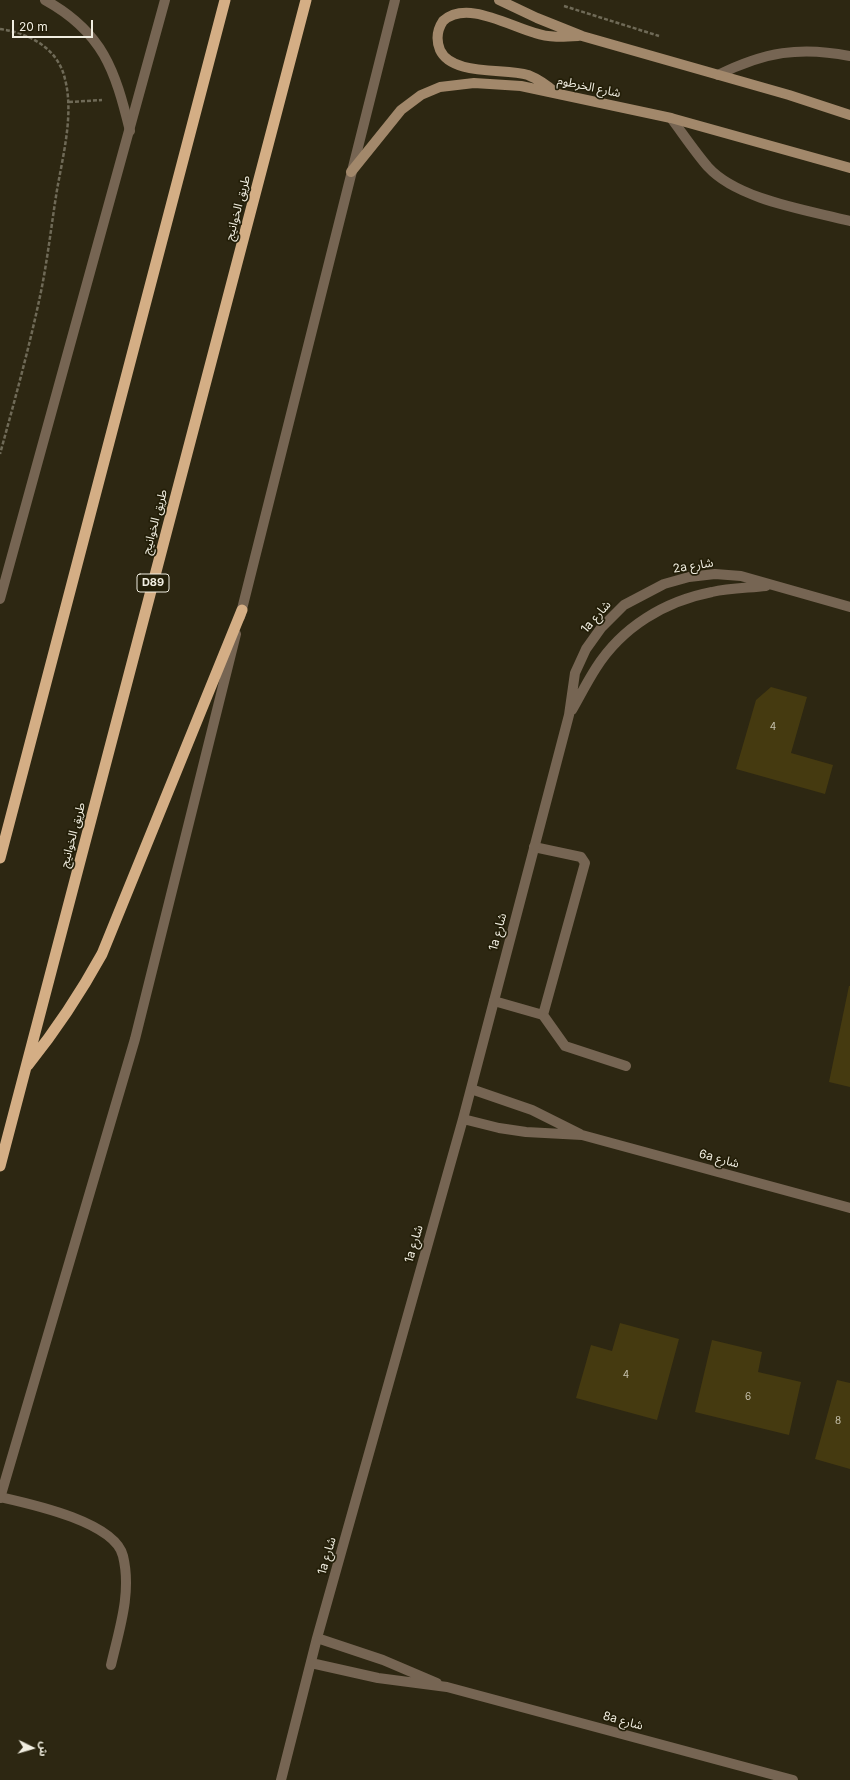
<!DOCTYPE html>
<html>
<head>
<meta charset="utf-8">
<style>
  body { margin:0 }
  #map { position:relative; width:850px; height:1780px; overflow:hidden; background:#2d2712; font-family:Inter,"Noto Sans Arabic",sans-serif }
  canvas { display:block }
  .north { position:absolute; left:12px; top:1728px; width:40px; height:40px; -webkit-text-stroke:3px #231e08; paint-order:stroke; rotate:95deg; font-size:11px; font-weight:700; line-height:16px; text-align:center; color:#f1eee1 }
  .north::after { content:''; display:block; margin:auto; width:14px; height:18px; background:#f1eee1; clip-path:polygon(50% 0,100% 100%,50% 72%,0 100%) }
  .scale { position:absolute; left:12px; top:20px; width:81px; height:18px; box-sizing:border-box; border:2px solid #f1eee1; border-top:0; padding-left:5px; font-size:12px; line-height:14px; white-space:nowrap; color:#f1eee1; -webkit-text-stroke:3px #231e08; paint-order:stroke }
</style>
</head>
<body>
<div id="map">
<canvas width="850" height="1780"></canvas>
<div class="north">ش</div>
<div class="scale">20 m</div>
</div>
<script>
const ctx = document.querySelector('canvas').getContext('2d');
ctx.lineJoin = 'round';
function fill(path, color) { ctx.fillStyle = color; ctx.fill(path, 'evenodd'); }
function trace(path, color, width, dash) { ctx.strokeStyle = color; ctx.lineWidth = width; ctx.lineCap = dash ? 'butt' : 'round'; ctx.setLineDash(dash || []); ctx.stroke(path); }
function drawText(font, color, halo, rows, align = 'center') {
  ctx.font = font + ' Inter,"Noto Sans Arabic",sans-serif'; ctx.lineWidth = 3.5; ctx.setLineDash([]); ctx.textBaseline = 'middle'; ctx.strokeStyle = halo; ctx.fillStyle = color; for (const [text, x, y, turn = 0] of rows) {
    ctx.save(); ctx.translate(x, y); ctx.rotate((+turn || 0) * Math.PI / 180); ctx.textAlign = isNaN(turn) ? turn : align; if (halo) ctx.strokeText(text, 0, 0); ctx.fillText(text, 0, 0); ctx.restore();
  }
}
const building = new Path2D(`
  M771,687L807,697L791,753L833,765L825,794L736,769L756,700Z
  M849,986H850V1087L829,1082Z
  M620,1323L679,1339L657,1420L576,1398L591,1345L612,1351Z
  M712,1340L762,1352L758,1372L801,1382L789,1435L695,1412Z
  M837,1380L850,1383V1469L815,1459Z`);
const path = new Path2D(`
  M564,6L659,36
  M0,29C29,33 58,48 65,79C74,114 63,155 57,190C51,227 47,265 39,301C28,352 14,403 0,454
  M69,102L102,100`);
const service = new Path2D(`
  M494,1001L543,1015L585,863L581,857L534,847
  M543,1015L565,1046L626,1066
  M0,1497C31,1504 115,1522 123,1556C132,1593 119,1630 111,1665`);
const minor = new Path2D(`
  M45,0C103,32 115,70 130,131
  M718,75C764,52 800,46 850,56
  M671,118C683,134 695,152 708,167C738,200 808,210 850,221
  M572,710C580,696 587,682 596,668C622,627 665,601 712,592C729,588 748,588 766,586
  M471,1089L532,1110L580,1134
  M463,1119L499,1128L526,1132L582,1135L850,1208
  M317,1638L383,1660L437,1683
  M311,1663L378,1678L447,1687L793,1780
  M281,1780L317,1638L463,1119L569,715L575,673L586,649L601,628L624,605L664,584L689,577L715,574L741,576L850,607`);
const tertiary = new Path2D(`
  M0,599L165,0
  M240,617L395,0
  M0,1498L135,1039L236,634`);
const secondary = new Path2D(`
  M499,0L537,18L582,36L789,95L850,115
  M556,93C548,86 538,79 528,75C504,68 452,76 440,50C436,40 437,30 443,21C466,0 507,25 535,33C549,38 564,37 578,36
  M351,172L401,110L421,95L440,87L474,83L521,86L671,118L850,168`);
const trunk = new Path2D(`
  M0,858L225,0
  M28,1065C56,1030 80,994 102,954L242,610
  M0,1166L306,0`);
const numberNames = [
  ["4",773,727],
  ["4",626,1375],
  ["6",748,1397],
  ["8",838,1421]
];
const shields = [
  [153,583,32]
];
const shieldNames = [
  ["D89",153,583]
];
const streetNames = [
  ["شارع الخرطوم",589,87,12],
  ["طريق الخوانيج",238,208,-75],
  ["طريق الخوانيج",155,522,-75],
  ["2a شارع",693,566,-9],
  ["1a شارع",596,617,-49],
  ["طريق الخوانيج",73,835,-75],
  ["1a شارع",498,932,-75],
  ["6a شارع",719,1159,15],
  ["1a شارع",414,1244,-74],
  ["1a شارع",327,1556,-74],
  ["8a شارع",623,1721,15]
];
fill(building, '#453a10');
trace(path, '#6f6a57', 2.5, [4, 2]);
trace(service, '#766553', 10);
trace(minor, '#766553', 10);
trace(tertiary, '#766553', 10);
trace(secondary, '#a2886b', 10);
trace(trunk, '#d4ae85', 11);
drawText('10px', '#c6c1ad', null, numberNames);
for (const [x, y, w] of shields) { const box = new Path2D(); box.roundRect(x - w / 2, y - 9, w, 18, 3); ctx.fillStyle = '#231e08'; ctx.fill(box); trace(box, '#f1eee1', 1); }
drawText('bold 11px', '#f1eee1', null, shieldNames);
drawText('12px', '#f1eee1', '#231e08', streetNames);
</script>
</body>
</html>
